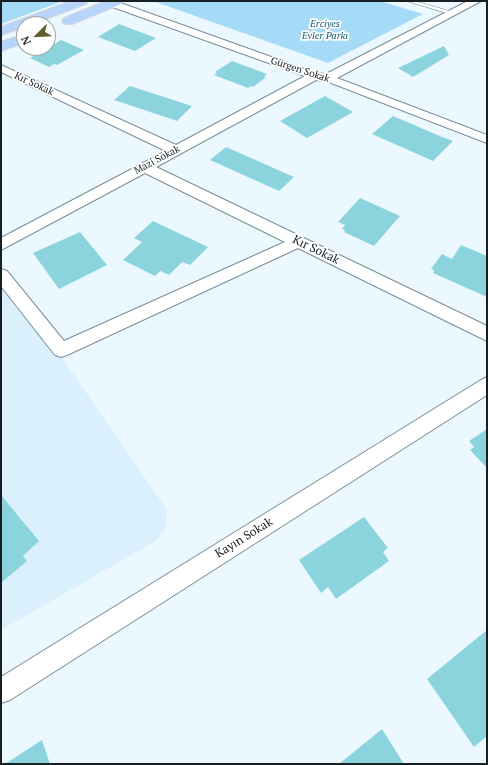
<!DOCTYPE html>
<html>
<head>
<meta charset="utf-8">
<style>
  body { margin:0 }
  #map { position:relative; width:488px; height:765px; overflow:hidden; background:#ecf8ff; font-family:"PT Serif",serif }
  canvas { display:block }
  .frame { position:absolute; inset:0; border:2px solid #171f23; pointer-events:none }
  .north { position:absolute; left:16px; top:16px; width:40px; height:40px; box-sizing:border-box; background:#fff; border:1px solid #a2a5a7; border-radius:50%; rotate:246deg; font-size:11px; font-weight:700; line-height:16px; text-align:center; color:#171f23 }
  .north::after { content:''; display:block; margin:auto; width:14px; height:18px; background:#625f2b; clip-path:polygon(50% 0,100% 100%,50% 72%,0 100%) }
</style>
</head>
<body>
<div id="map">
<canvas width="488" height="765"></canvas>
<div class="frame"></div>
<div class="north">N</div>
</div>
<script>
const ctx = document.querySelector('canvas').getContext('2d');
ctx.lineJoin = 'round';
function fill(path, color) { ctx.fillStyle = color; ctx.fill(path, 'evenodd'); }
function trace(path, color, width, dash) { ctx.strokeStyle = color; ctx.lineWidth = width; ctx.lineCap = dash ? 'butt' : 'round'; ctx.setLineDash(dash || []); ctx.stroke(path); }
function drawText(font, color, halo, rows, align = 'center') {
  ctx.font = font + ' "PT Serif",serif'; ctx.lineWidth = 3.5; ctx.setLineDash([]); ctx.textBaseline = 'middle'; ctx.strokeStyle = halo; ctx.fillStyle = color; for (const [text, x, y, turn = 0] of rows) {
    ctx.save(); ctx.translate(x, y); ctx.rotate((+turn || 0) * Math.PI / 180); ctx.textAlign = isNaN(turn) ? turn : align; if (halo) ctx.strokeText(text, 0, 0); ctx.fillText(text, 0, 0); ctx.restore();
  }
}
const built = new Path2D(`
  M1,269L167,510L165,529L156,541L1,630Z`);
const green = new Path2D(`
  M1,1H63L1,24Z
  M153,1H380L423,14L328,63Z`);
const building = new Path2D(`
  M119,24L156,38L135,51L98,37Z
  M61,40L84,50L57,65L54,64L49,67L30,58Z
  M444,46L449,55L413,77L398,68Z
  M232,61L267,74L264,76L266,77L253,87L251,86L248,88L214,75L217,73L215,72Z
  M130,86L192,106L177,121L114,100Z
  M325,96L353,112L307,138L280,121Z
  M393,116L442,137L453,141L433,161L372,134Z
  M226,147L294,177L279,191L210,160Z
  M360,198L400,216L374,246L344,232L345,230L342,229L345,225L338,222Z
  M153,221L208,247L190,265L182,262L169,275L160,271L155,276L123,260L142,242L134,238Z
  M80,232L107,265L59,289L33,253Z
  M461,245L487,256V297L433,273L434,270L431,269L442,254L452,259Z
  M487,429V468L470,450L474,447L469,441Z
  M1,495L39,541L23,556L27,561L1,583Z
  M364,517L388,548L383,552L389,561L336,599L328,587L321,593L299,560Z
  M487,630V736L474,747L427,679Z
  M382,729L404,764H339Z
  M42,740L50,764H5Z`);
const service = new Path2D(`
  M407,1H415L456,13L453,15Z`);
const minor = new Path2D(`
  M107,1H115L316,73L326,74L468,1H481L337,78L487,135V143L326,81L316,80L156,167L487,326V341L298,248L67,355L61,357L55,355L1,286V269L7,271L64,341L285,242L145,173L1,250V238L166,151L1,72V65L176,145L305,76L107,5L106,3Z
  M487,377V395L10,700L1,703V677L481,380Z`);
const primary = new Path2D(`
  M71,1H88L86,4L32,24H24V27L1,35V27Z
  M106,1H123L121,4L72,24H64L62,21L64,18Z
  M24,34V43L1,51V42Z`);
const farParknames = [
  ["Erciyes",325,24],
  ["Evler Parkı",325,36]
];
const farStreetnames = [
  ["Gürgen Sokak",300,70,18],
  ["Kır Sokak",34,84,25],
  ["Mazi Sokak",157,160,-28]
];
const streetNames = [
  ["Kır Sokak",316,250,26],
  ["Kayın Sokak",244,538,-32]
];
fill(built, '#daf1fd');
fill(green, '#a5dbf7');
fill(building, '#8cd4dd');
trace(service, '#7a8d97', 1);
trace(minor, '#7a8d97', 2);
trace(primary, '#d5d7d7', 2);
fill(service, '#fff');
fill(minor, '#fff');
fill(primary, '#b7d4fd');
drawText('italic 10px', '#145c79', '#fff', farParknames);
drawText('10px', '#171f23', '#fff', farStreetnames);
drawText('12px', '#171f23', '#fff', streetNames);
</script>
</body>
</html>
